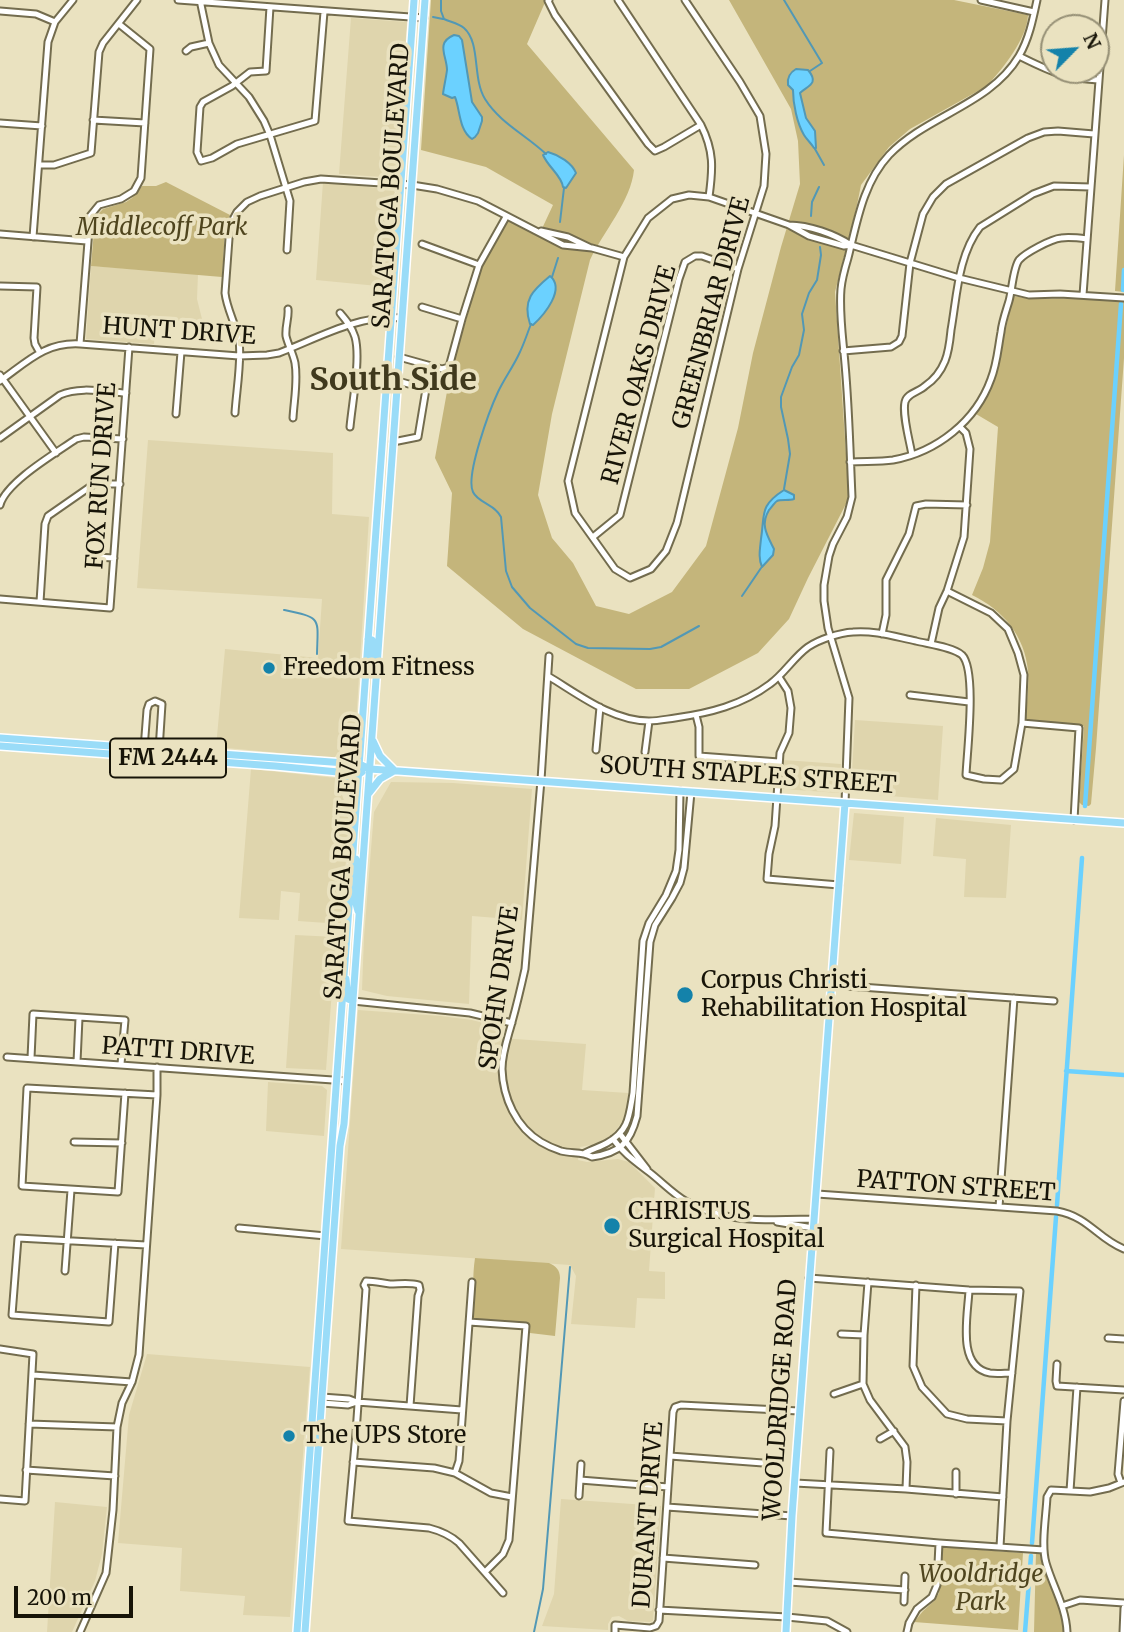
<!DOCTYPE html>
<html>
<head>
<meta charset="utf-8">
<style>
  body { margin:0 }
  #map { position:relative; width:1124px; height:1632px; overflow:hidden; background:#eae2c0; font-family:Merriweather,serif }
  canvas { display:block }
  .north { position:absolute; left:1040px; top:14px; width:70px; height:70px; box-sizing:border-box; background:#eae2c0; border:2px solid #969076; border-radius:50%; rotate:65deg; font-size:19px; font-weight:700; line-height:28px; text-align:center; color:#171408 }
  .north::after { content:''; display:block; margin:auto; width:24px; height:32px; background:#1482aa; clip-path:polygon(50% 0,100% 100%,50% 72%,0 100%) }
  .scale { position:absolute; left:14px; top:1586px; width:119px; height:32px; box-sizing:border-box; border:4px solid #171408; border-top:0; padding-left:9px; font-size:21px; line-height:24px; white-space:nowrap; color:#171408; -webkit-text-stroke:5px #eae2c0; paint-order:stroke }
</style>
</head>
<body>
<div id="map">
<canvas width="1124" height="1632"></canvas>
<div class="north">N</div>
<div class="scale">200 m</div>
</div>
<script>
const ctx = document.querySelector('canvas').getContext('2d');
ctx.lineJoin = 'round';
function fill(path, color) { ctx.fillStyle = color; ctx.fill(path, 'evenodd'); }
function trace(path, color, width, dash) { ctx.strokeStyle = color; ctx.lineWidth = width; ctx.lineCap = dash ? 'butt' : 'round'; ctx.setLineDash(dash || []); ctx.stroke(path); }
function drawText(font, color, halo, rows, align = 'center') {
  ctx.font = font + ' Merriweather,serif'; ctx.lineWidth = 7; ctx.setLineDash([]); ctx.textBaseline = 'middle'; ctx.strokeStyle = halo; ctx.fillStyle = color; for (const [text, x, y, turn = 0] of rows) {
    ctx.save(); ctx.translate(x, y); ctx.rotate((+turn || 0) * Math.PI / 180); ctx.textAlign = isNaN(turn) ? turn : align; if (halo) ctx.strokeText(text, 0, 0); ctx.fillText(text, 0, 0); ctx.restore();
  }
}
const built = new Path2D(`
  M351,18L407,22L396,178L339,174Z
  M323,182L396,190L388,287L316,280Z
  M91,266L198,274L197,299L203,323L156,319L154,344L86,339Z
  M148,440L333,453L332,514L369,517L356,725L350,739L334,758L216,747L225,649L318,658L322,599L137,588Z
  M855,720L943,726L938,800L854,793L851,789Z
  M783,760L841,764L839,793L783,789Z
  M251,769L336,778L346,806L349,821L341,924L298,921L300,893L281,891L279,920L239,918Z
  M391,782L453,783L532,789L522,920L472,916L469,1004L387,996L362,990L364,937L374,812Z
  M854,813L904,817L901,864L849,860Z
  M936,818L1011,825L1006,898L964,897L966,859L933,856Z
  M295,935L336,937L326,1070L286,1068Z
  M358,1010L441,1016L472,1020L503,1028L501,1038L586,1044L582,1090L628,1093V1106L626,1117L612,1135L597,1144L580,1147L578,1160L587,1162L618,1159L629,1162L655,1188L649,1271L665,1272V1299L637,1298L635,1328L571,1324L576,1276L570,1265L341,1249Z
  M268,1082L322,1086L327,1090L324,1136L266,1131Z
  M147,1354L310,1367L290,1617L243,1615L245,1596L180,1591L182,1548L118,1543L129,1415Z
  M561,1499L661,1506L653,1621L650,1622L628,1621L619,1616L612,1617L608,1624V1630L542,1626L554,1594Z
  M55,1502L107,1507L102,1554L95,1581L72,1632H47Z`);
const green = new Path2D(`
  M431,0H546L527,44L634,170C631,201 603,232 590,260L552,414L538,495L552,538L573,563L596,606L629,614L672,592L706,546L738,428L753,353L781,247L800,184L798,141L791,109L729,0H954L1028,15C1027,39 1003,68 987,86L910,129L889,147L861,185L857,205L835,292L849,498L808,578L789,619L758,653L689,689H636L523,629L447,566L452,493L435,458L450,375L481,269L506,220L539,235L553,205L486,167L421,150Z
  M1124,155V292L1115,291Z
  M166,182L230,215L225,231L222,277L91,266L95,219L97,215L103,209L126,202L132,198L142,186H156Z
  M1013,296L1031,299L1079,298L1124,302V358L1096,748L1091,804L1089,806L1082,805L1079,802L1084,726L1025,720C1027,704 1029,687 1028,671C1025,636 1003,610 972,595L983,568L990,542L998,427L976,414L986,397L995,378Z
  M475,1258L549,1263C556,1266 560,1270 560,1278L555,1336L530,1333L517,1323L473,1319L472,1316C474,1296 472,1277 475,1258Z
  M942,1547L1023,1553L1018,1630L914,1622L923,1611L934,1601L939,1593Z
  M1036,1552L1040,1554C1046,1579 1064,1605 1063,1632H1034Z`);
const water = new Path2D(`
  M454,35L459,36L462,40L472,102L482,117V121L478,133L475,137L472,139C459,131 460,109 455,97L452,98L443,94C444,86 446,78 447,70C447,56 435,43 454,35Z
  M796,69L808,70C820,84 807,86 800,93L806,118L815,131L816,148H814C811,143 807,140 804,135C797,123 793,104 793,90L788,85C787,78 789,73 796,69Z
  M548,152C559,155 572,163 576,173L566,188L563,187C562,176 548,167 543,155Z
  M550,276C566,289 544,315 533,325L530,324C522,300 533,290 550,276Z
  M784,490L794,495V499C789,501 781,499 777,501C776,501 770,509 769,510C760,525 767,535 774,549L773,555L762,567C758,558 760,549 761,539C765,514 759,506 784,490Z`);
const stream = new Path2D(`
  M441,0V11L444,19C450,22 458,23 464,28C481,43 472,78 485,99C500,123 526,135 546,154
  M784,0L822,63L810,71
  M433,17L443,19
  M815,149L824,165
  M811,216L812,202L819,187
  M560,222L564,188
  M552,277L558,258
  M531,324C527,334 524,344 519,354C513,367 504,379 498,392C490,409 465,476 473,492C478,503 495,504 501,517L506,571L512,587L530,608L576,644L588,648L650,649L661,647L699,626
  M784,489L790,454L788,439L781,407V397L792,367L799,355L804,330L802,314L809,293L817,280L821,255L820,247
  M742,596L761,568
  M284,610C322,618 318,617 317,654
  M534,1632L543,1589L570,1267`);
const canal = new Path2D(`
  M1123,290L1124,270
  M1085,806L1121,304
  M1066,1071L1124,1075
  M1057,1205L1082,858
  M1032,1543L1056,1217
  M1025,1632L1031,1556`);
const minor = new Path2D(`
  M178,0L424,18
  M200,0L209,43L219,65L249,97L264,121L270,135L290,201L287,250
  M549,0L548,1L555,15L648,144L655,151L664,147L701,125
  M618,0L701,125C714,151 713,168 709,197
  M685,0L740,82L760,116L766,154L764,186L738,269L677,523L666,551L651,569L630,578L615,569L575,513L568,481L624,257L648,218L672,199L689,195L709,197L789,225L809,236L844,246L851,245
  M981,0L1034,12
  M270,7L266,71L250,72L232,86L203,102L200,107L197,152L201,161L212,158L237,144L315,121L324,12
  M0,11L36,14L55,22
  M186,51L191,47L209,43
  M1019,56C1049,71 1064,78 1098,80
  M93,120L145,123
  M0,123L42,126
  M39,165H54L91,153L99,52L103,43L137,0
  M789,225C809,225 834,234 851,245L959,278L1029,295L1060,294L1124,298
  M541,231L568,237L591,248
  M0,234L87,241
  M33,237L48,42L55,22L73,0
  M422,244L479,265
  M0,286L37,287L34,338L35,344L40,353
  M1083,295L1105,0
  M422,307L462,319
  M288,309C289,318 285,326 286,336C288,345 293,353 295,363C298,381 294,400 293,418
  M340,313C346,320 352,327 355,337C361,358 352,404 350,427
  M80,344L90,216L99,205L121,199L134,191L141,178L150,49L119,24
  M843,351L891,347L899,342L902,336L910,263L923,214L933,197L946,184L1028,138L1044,132L1058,131L1094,134
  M399,357L442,369L449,367L462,319L479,265L506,217
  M0,375L56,453
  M0,381C27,362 45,342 80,344L239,356L267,355L279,353C318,338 359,314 402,318
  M235,413C236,394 242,359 239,341C236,324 227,310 225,293L230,225L237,212L247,202L260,196L304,182L321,179L412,185L437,189L478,201L563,245L592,248L624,257
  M176,414L181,352
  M0,438L60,395C80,386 105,392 126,393
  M393,442L418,437L426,389L398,381
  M912,455C910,442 902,415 905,402C907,393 919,392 925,386C934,380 941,371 945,361C949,351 950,340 951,330C957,296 958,255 980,227L1033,194L1054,186L1091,187
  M850,462C864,461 879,462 893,460C937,452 976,421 991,379C997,364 998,348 1001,332C1002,322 1006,311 1009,301C1012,291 1013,268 1019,260C1025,253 1051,239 1061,238C1069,237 1079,238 1087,239
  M0,505C6,482 56,453 76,439L84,437L123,439
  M593,537L620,515L679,279L685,262L695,256H702L738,269
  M96,557L114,558
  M0,599L110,608L129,347
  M40,602L45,524L48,516L94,484H120
  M882,634L886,615V580L909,534L916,506L926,504L967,505
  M931,644L939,608L947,591L964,537L970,449L966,433L960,427
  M549,656L541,780L525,969C521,987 517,1004 512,1022C508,1037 502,1053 502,1069C503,1098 516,1127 541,1142C546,1145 555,1149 561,1151C572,1154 582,1151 592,1157C620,1153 630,1143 637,1116L650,942L655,925L672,898L680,883L684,868L691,792
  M548,676C578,694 612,721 649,721C658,721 667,719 675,718C710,713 742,705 770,684C784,674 794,657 808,647C820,639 839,633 853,632C874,630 896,637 916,641C928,644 953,647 962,655C977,670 967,752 966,775L984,779L1001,780L1014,769L1022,723L1024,675L1018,653L1008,629L991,613L947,591
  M779,677L788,691L791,708L789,733L780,753L775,826L769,854L767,879L839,885
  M910,695L969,702
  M696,715L699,727V756L779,762
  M1022,723L1079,728L1074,820
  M144,749L147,710L149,704L155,701L162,704L159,750
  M596,750L600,707
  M645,752L649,721
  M845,803L849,698L828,628L824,601V585L829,556L833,544L847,517L852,497C850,452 849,408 845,364C843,339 839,314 841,289C842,278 845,268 848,258C857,222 863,183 889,155C927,115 990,105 1019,56C1029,39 1033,19 1037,0
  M833,985L1054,1001
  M353,1001L470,1013L512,1023
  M7,1057L347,1081
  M31,1058L33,1014L125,1020L121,1064
  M77,1062L79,1018
  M125,1093L118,1192L22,1186L27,1088L157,1095
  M620,1134L647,1169
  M613,1139C623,1153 636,1162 649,1172C662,1182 673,1194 687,1202C726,1224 771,1220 814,1219
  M74,1142L122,1143
  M585,1153C592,1149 600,1147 607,1143C629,1131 629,1116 633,1093L643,941L649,923L666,895L676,871L679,850L680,791
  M817,1194L1057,1211C1089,1217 1097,1238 1124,1249
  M999,1207L1014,998
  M777,1222L813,1228
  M239,1228L326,1236
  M115,1243L109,1322L12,1315L18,1238L146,1245
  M65,1271L71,1190
  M809,1278L969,1290L1020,1291L1007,1421L1000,1547
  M868,1282L864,1335L863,1384L870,1400L905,1447L907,1462L906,1489
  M916,1285L913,1366L922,1387L947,1414L967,1419L1007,1421
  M969,1290C968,1315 956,1367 990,1373C997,1374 1005,1373 1012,1373
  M469,1322L526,1326L509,1540L503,1554L485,1572
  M841,1334L864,1335
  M1108,1338L1124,1339
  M0,1349L33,1354L25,1501L0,1499
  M1057,1364L1056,1381L1057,1386L1124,1390
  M33,1375L132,1382
  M834,1394L863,1384
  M322,1397L349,1399L357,1402L462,1410
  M322,1403L348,1405L357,1402
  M410,1406L418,1296L420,1290L419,1285C410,1282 399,1284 390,1284C382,1283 374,1281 366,1281L364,1285L366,1289L356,1433L348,1521L429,1528C441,1531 450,1535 459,1543L503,1593
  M29,1424L117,1427
  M880,1439L894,1431
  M830,1451L826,1533L939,1543L1044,1550
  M670,1456L763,1463
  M353,1462L434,1468L455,1473L491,1493L512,1497
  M26,1470L115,1476
  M956,1472V1494
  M455,1473L459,1461L472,1282
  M580,1480L668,1487
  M795,1483L906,1489L1003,1497
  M1121,1483L1118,1474L1124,1401
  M1070,1491L1077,1387
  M579,1496L581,1464
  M667,1507L792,1516
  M663,1558L755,1565
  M789,1582L905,1590
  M904,1602L905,1576
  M1062,1606L1080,1600L1124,1603
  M659,1610L787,1617L827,1621L847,1632
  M80,1632L106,1573L113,1510L117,1427L122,1403L132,1382L139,1355L157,1095V1067
  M615,1632V1625L650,1628L656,1626L659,1621L673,1412L675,1407L681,1405L799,1411
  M907,1632L909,1623L917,1609L932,1597L937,1585L939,1543
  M1067,1632C1066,1607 1053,1587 1046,1563C1041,1545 1046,1517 1047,1497L1051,1490L1090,1492L1109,1488L1124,1482
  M1123,1632L1124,1608`);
const major = new Path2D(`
  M368,639L372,640L374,643L372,668
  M0,738L359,764L370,769L1124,823
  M373,741L380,756L394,770
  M0,746L275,766L359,774L362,772
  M341,761L350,757L360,744
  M340,774C349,779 353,784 355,794
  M369,793L380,779L394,771
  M352,859H356L358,865L355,900L358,911
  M346,979L348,999L353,1001
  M297,1632L414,0
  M305,1632L340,1146L344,1124L425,0
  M786,1632L792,1516L845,803`);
const markers = [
  [269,668,7,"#1482aa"],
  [685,995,9,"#1482aa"],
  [612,1226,9,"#1482aa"],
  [289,1436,7,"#1482aa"]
];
const shields = [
  [168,758,116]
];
const shieldNames = [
  ["FM 2444",168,758]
];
const streetNames = [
  ["SARATOGA BOULEVARD",392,186,-86],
  ["GREENBRIAR DRIVE",712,313,-75],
  ["HUNT DRIVE",179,332,4],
  ["RIVER OAKS DRIVE",640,375,-75],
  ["FOX RUN DRIVE",102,476,-86],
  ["SOUTH STAPLES STREET",748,776,4],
  ["SARATOGA BOULEVARD",344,857,-86],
  ["SPOHN DRIVE",500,988,-82],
  ["PATTI DRIVE",178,1052,4],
  ["PATTON STREET",956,1187,4],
  ["WOOLDRIDGE ROAD",781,1400,-86],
  ["DURANT DRIVE",649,1515,-86]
];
const parkNames = [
  ["Middlecoff Park",162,228],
  ["Wooldridge",981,1575],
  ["Park",981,1603]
];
const poiNames = [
  ["Freedom Fitness",283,668],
  ["Corpus Christi",701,981],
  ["Rehabilitation Hospital",701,1009],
  ["CHRISTUS",628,1212],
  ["Surgical Hospital",628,1240],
  ["The UPS Store",303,1436]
];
const districtNames = [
  ["South Side",393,381]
];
fill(built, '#dfd5ad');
fill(green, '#c4b57b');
fill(water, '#6bd1ff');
trace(water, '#5298b5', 2);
trace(stream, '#5298b5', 2);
trace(canal, '#6bd1ff', 4.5);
trace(minor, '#736c4e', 9);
trace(major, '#fff', 10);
trace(minor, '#fff', 5);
trace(major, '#9adcf8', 7);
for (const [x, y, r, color] of markers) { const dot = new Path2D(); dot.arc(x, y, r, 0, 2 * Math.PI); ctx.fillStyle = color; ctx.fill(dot); trace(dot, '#eae2c0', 2.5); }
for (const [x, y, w] of shields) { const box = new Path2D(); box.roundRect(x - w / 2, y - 19.5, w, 39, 5); ctx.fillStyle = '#eae2c0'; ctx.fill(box); trace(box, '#171408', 2); }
drawText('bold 23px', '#171408', null, shieldNames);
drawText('24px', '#171408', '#eae2c0', streetNames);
drawText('italic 24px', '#4f451e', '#eae2c0', parkNames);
drawText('24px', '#171408', '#eae2c0', poiNames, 'left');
drawText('bold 32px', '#40391d', '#eae2c0', districtNames);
</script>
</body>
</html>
